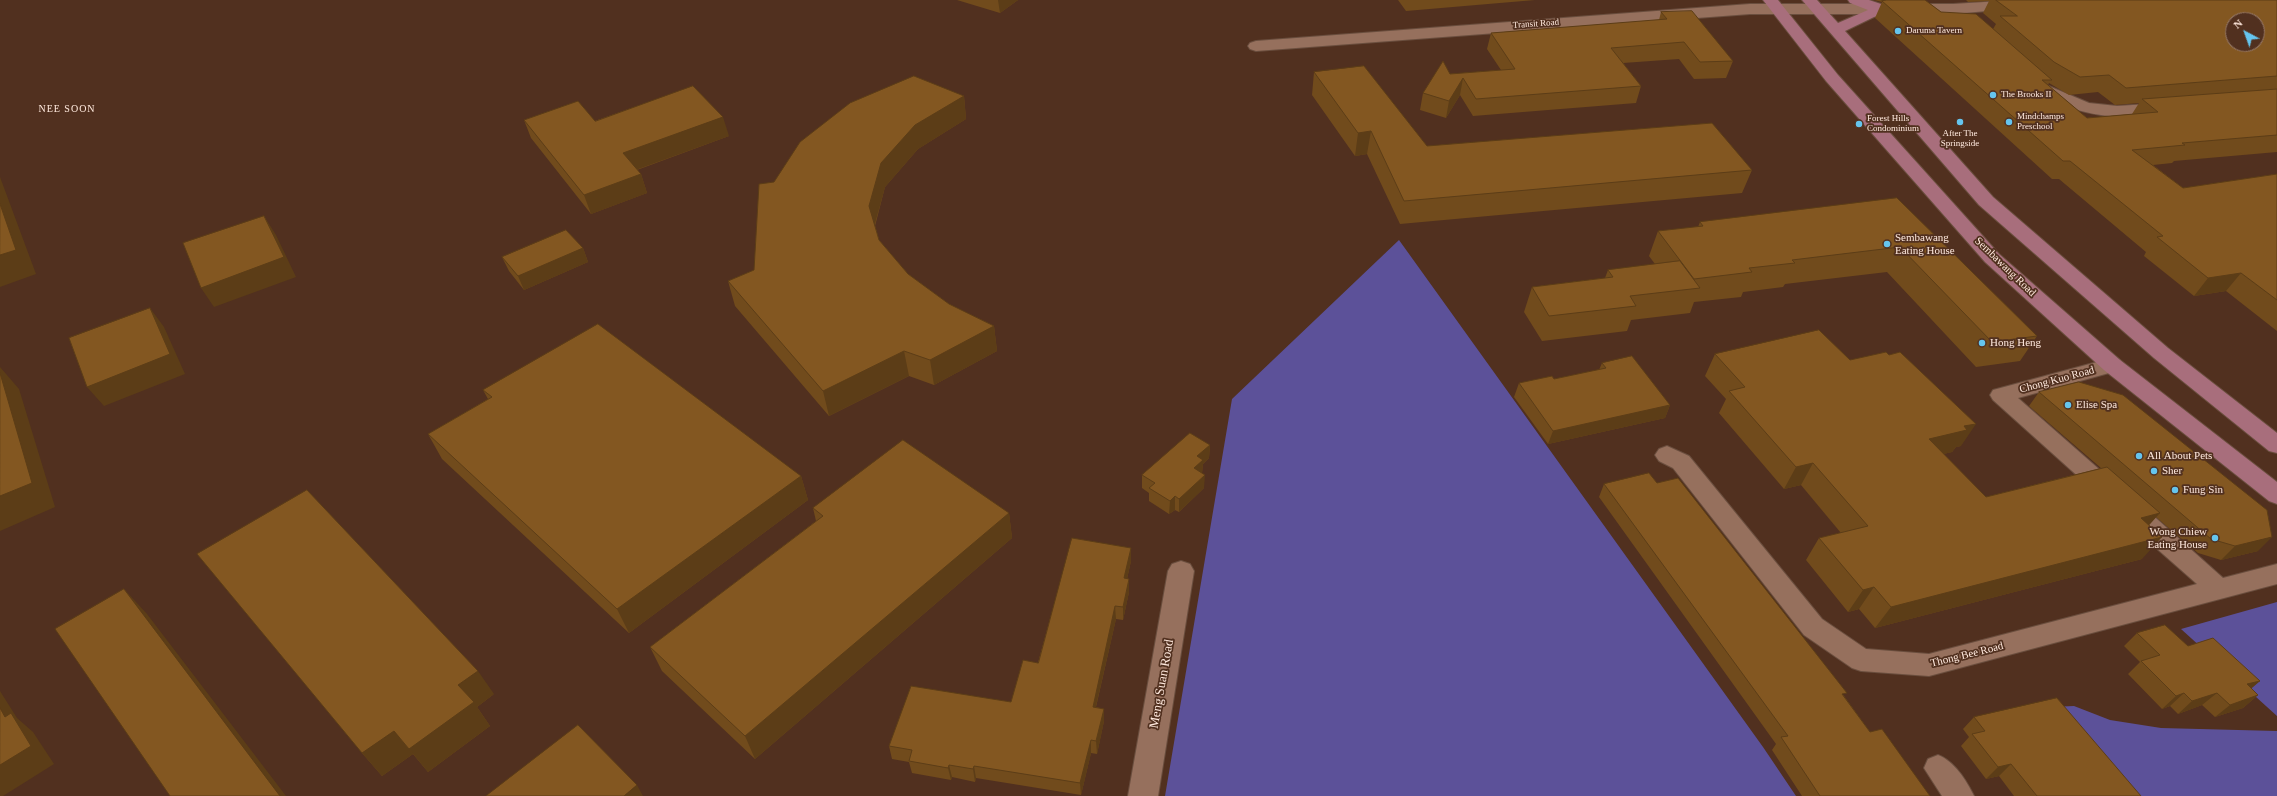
<!DOCTYPE html>
<html>
<head>
<meta charset="utf-8">
<style>
  body { margin:0 }
  #map { position:relative; width:2277px; height:796px; overflow:hidden; background:#51301f; font-family:"Times New Roman",serif }
  canvas { display:block }
  .north { position:absolute; left:2225px; top:12px; width:40px; height:40px; box-sizing:border-box; background:#51301f; border:1px solid #977a6b; border-radius:50%; rotate:319deg; font-size:11px; font-weight:700; line-height:16px; text-align:center; color:#ffe9de }
  .north::after { content:''; display:block; margin:auto; width:14px; height:18px; background:#65c5ee; clip-path:polygon(50% 0,100% 100%,50% 72%,0 100%) }
</style>
</head>
<body>
<div id="map">
<canvas width="2277" height="796"></canvas>
<div class="north">N</div>
</div>
<script>
const ctx = document.querySelector('canvas').getContext('2d');
ctx.lineJoin = 'round';
function fill(path, color) { ctx.fillStyle = color; ctx.fill(path, 'evenodd'); }
function trace(path, color, width, dash) { ctx.strokeStyle = color; ctx.lineWidth = width; ctx.lineCap = dash ? 'butt' : 'round'; ctx.setLineDash(dash || []); ctx.stroke(path); }
function drawText(font, color, halo, rows, align = 'center') {
  ctx.font = font + ' "Times New Roman",serif'; ctx.lineWidth = 3.5; ctx.setLineDash([]); ctx.textBaseline = 'middle'; ctx.strokeStyle = halo; ctx.fillStyle = color; for (const [text, x, y, turn = 0] of rows) {
    ctx.save(); ctx.translate(x, y); ctx.rotate((+turn || 0) * Math.PI / 180); ctx.textAlign = isNaN(turn) ? turn : align; if (halo) ctx.strokeText(text, 0, 0); ctx.fillText(text, 0, 0); ctx.restore();
  }
}
const green = new Path2D(`
  M1399,240L1763,747L1796,796H1165L1232,399Z
  M2277,602V716L2181,629Z
  M2074,706L2110,720L2161,728L2277,731V796H2133L2051,707Z`);
const minor = new Path2D(`
  M2016,0L2021,2L2024,5L2021,8L1953,14H1750L1256,51L1250,49L1248,46L1250,43L1256,41L1750,4H1953Z
  M2044,84L2089,103L2117,106L2164,103L2170,104L2172,108L2170,112C2126,123 2077,116 2038,93L2036,89L2038,85Z
  M2112,358L2120,360L2123,365L2120,370L2018,398L2117,485L2121,491L2117,497L2109,500L2101,497L1993,400L1990,395L1993,390Z
  M1667,446L1689,456L1822,619L1866,649L1929,654L2197,584L2130,525L2127,518L2130,511L2139,509L2148,511L2223,578L2277,564V584L1929,676L1861,671L1852,668L1804,635L1673,468L1659,461L1655,455L1659,449Z
  M1181,561L1190,564L1194,571L1158,796H1128L1168,571L1172,564Z
  M1938,755C1954,761 1966,780 1974,796H1942L1924,768L1928,759Z`);
const major = new Path2D(`
  M1763,0H1778L1838,75L1999,254L2120,360L2277,482V504L2269,501L2104,370L1985,262L1826,81Z
  M1802,0H1817L1838,23L1868,10L1850,3L1848,0H1869L1884,5H1895L1898,8L1895,11L1874,17L1845,31L1993,197L2168,348L2277,433V453L2269,451L2154,358L1979,205Z`);
const wall = new Path2D(`
  M957,0H1018L1000,13Z
  M1398,0H1535L1406,11Z
  M1874,0H1925L1941,12L1993,29L1996,24L1983,13L1989,1L1968,2L1966,0H2277V152L2174,161L2172,163L2153,165L2183,188L2277,174V331L2226,291L2194,296L2144,256L2146,252L2059,179H2052L1875,18L1882,2ZM2049,83L2069,95L2098,92L2115,105L2139,103L2132,114L2087,118L2048,85Z
  M1661,12L1733,61L1726,78L1694,79L1679,59L1623,63L1641,86L1636,103L1473,116L1460,95L1446,118L1420,110L1423,93L1450,74L1501,70L1487,49L1491,33L1659,20Z
  M1314,72L1427,146L1752,170L1742,193L1400,224L1367,154L1355,156L1312,95Z
  M964,96L966,119L918,149L885,187L875,226L879,240L908,274L949,304L994,326L997,351L934,385L909,376L829,416L735,306L728,281L754,270L774,182Z
  M524,120L729,136L637,170L641,174L647,193L591,214L531,138Z
  M1897,198L2037,336L2020,361L1976,367L1887,272L1785,284L1783,287L1743,292L1741,297L1694,302L1690,313L1631,320L1627,331L1542,341L1524,312L1532,287L1605,278L1608,270L1655,264L1649,256L1658,231L1698,227L1700,222Z
  M583,248L588,262L524,290L509,271L502,257Z
  M1715,354L1850,360L1961,446L1956,447L1952,452L1943,454L1986,497L2101,468L2029,406L2039,392L2258,551L2221,560L2198,553L2156,517L2149,525L2142,559L1875,628L1859,609L1848,612L1806,560L1819,538L1841,533L1801,485L1784,489L1719,413L1726,399L1705,376Z
  M1602,363L1670,405L1665,418L1548,444L1514,397L1519,383L1554,379L1599,370Z
  M483,390L801,476L808,500L629,633L442,459L428,434L488,399Z
  M1210,445L1209,458L1203,464L1202,473L1204,488L1179,512L1175,510L1169,514L1149,501V493L1142,488V475Z
  M1657,483L1844,696L1870,732L1930,796H1802L1772,750L1776,744L1599,497L1604,484Z
  M813,508L1009,513L1012,538L755,759L662,671L650,647L816,521Z
  M1131,548V561L1127,579H1129V592L1123,620L1116,619L1096,707L1104,709V721L1097,754L1091,753L1081,795L976,778L975,782L952,777L951,780L912,773L909,762L892,759L889,746L1011,702L1038,663Z
  M2137,633L2188,646L2260,681L2251,688L2258,695L2243,708L2215,717L2202,705L2178,714L2170,706L2162,709L2128,674L2140,662L2124,646Z
  M494,694L477,707L490,726L428,772L413,754L382,776L362,753Z
  M1974,717L2141,796H2014L1999,776L1986,779L1961,746L1969,737L1963,729Z`);
const shadedWall = new Path2D(`
  M998,0H1018L1000,13Z
  M1463,78L1460,95L1446,118L1449,101Z
  M964,96L966,119L918,149L885,187L873,231L869,206L881,163L915,125Z
  M723,117L729,136L630,172L623,153Z
  M1371,131L1367,154L1355,156L1358,133Z
  M641,174L647,193L591,214L584,195Z
  M0,177L36,274L0,287Z
  M264,216L276,235L296,277L214,307L201,288Z
  M583,248L588,262L524,290L518,276Z
  M2241,273L2226,291L2194,296L2208,278Z
  M150,308L164,327L185,374L104,406L87,387Z
  M994,326L997,351L934,385L930,360Z
  M904,351L909,376L829,416L823,391Z
  M0,367L19,389L55,507L0,531Z
  M1670,405L1665,418L1548,444L1553,431Z
  M1976,424L1961,446L1956,447L1952,452L1914,461L1929,439L1964,426Z
  M1210,445L1209,458L1203,464L1202,474L1194,468L1197,456Z
  M1813,463L1801,485L1784,489L1796,467Z
  M1205,475L1204,488L1179,512V499Z
  M801,476L808,500L629,633L617,609Z
  M1175,496V510L1169,514L1170,501Z
  M1009,513L1012,538L755,759L745,736Z
  M2160,513L2140,535L2141,518Z
  M2162,537L2142,559L1875,628L1891,607Z
  M2272,537L2258,551L2221,560L2235,546Z
  M1131,548V561L1124,592V578Z
  M1129,579V592L1123,620V607Z
  M1874,587L1859,609L1848,612L1863,590Z
  M124,589L147,614L286,796H280Z
  M1115,606L1116,619L1093,719V707Z
  M478,671L494,694L477,707L490,726L428,772L409,749L458,685Z
  M2260,681L2245,694L2247,684Z
  M0,691L17,718L33,732L54,764L3,796H0V765L5,717L0,708Z
  M2184,693L2170,706L2162,709L2176,696Z
  M2217,693L2202,705L2178,714L2192,701Z
  M2258,695L2243,708L2215,717L2230,705Z
  M1104,709V721L1097,754L1096,741Z
  M394,731L413,754L382,776L362,753Z
  M1091,740V753L1081,795L1080,783Z
  M2011,764L1999,776L1986,779L1998,767Z
  M949,765L952,777L951,780L948,768Z
  M974,766L976,778L975,782L973,769Z
  M637,785L643,796H624Z`);
const building = new Path2D(`
  M1887,0H1925L1941,12L1976,14L2052,80H2042L2087,118L2158,112L2142,99L2277,89V135L2182,143L2185,145L2132,150L2183,188L2277,174V300L2241,273L2208,278L2157,237L2163,236L2070,161H2063L1882,1Z
  M1996,0H2277V76L2126,88L2109,75L2080,77L2054,62L2000,16H2017ZM2233,20H2257V44H2233Z
  M1692,11L1733,61L1700,62L1684,42L1611,48L1641,86L1476,99L1463,78L1449,101L1423,93L1443,61L1450,74L1515,69L1491,33L1667,19L1661,12Z
  M1364,66L1427,146L1712,123L1752,170L1404,201L1371,131L1358,133L1314,72Z
  M914,76L964,96L915,125L881,163L869,206L879,240L908,274L949,304L994,326L930,360L904,351L823,391L728,281L754,270L759,184L774,182L800,142L850,103Z
  M693,86L723,117L623,153L641,174L584,195L524,120L578,101L595,121Z
  M1897,198L2037,336L1992,342L1900,247L1792,260L1795,263L1749,268L1752,272L1694,279L1658,231L1703,226L1700,222Z
  M0,204L16,250L0,255Z
  M264,216L284,257L201,288L183,243Z
  M566,230L583,248L518,276L502,257Z
  M1680,261L1700,288L1630,296L1636,306L1549,316L1532,287L1613,277L1608,270Z
  M150,308L170,354L87,387L69,338Z
  M598,324L801,476L617,609L428,434L492,397L483,390Z
  M1819,330L1850,360L1886,352L1889,355L1900,352L1976,424L1964,426L1967,430L1929,439L1986,497L2107,467L2160,513L2141,518L2162,537L1891,607L1874,587L1863,590L1819,538L1868,526L1813,463L1796,467L1729,391L1745,387L1715,354Z
  M1632,356L1670,405L1553,431L1519,383L1552,376L1554,379L1606,368L1602,363Z
  M0,373L32,483L0,496Z
  M2079,382L2123,395L2267,510L2272,537L2235,546L2211,539L2039,392Z
  M1190,433L1210,445L1197,456L1203,460L1194,468L1205,475L1179,499L1175,496L1170,501L1149,488L1155,483L1142,475Z
  M903,440L1009,513L745,736L650,647L823,516L813,508Z
  M1649,473L1657,483L1678,478L1847,693L1842,694L1870,732L1882,729L1930,796H1820L1781,737L1788,736L1604,484Z
  M307,490L478,671L458,685L474,702L409,749L394,731L362,753L197,554Z
  M1072,538L1131,548L1124,578L1129,579L1123,607L1115,606L1093,707L1104,709L1096,741L1091,740L1080,783L974,766L973,769L949,765L948,768L909,761L912,750L889,746L911,686L1011,702L1023,660L1038,663Z
  M124,589L280,796H170L55,629Z
  M2165,625L2188,646L2213,638L2260,681L2247,684L2258,695L2230,705L2217,693L2192,701L2184,693L2176,696L2141,661L2160,655L2137,633Z
  M2057,698L2141,796H2037L2011,764L1998,767L1972,734L1985,731L1974,717Z
  M0,708L5,717L11,713L31,746L0,765Z
  M578,725L637,785L624,796H486Z`);
const markers = [
  [1898,31,4,"#65c5ee"],
  [1993,95,4,"#65c5ee"],
  [1960,122,4,"#65c5ee"],
  [2009,122,4,"#65c5ee"],
  [1859,124,4,"#65c5ee"],
  [1887,244,4,"#65c5ee"],
  [1982,343,4,"#65c5ee"],
  [2068,405,4,"#65c5ee"],
  [2139,456,4,"#65c5ee"],
  [2154,471,4,"#65c5ee"],
  [2175,490,4,"#65c5ee"],
  [2215,538,4,"#65c5ee"]
];
const farStreetnames = [
  ["Transit Road",1536,24,-4]
];
const farPoinames = [
  ["Daruma Tavern",1906,31],
  ["The Brooks II",2001,95],
  ["Mindchamps",2017,117],
  ["Preschool",2017,127],
  ["Forest Hills",1867,119],
  ["Condominium",1867,129],
  ["After The",1960,134,"center"],
  ["Springside",1960,144,"center"]
];
const farNeighbourhoodnames = [
  ["NEE SOON",67,109]
];
const poiNames = [
  ["Sembawang",1895,238],
  ["Eating House",1895,251],
  ["Hong Heng",1990,343],
  ["Elise Spa",2076,405],
  ["All About Pets",2147,456],
  ["Sher",2162,471],
  ["Fung Sin",2183,490],
  ["Wong Chiew",2207,532,"right"],
  ["Eating House",2207,545,"right"]
];
const streetNames = [
  ["Sembawang Road",2005,267,44],
  ["Chong Kuo Road",2057,380,-15],
  ["Thong Bee Road",1967,655,-14]
];
const nearStreetnames = [
  ["Meng Suan Road",1162,684,-80]
];
fill(green, '#5c5199');
trace(minor, '#6a4e3e', 2);
trace(major, '#6a4e3e', 2);
fill(minor, '#96705d');
fill(major, '#a86e7c');
fill(wall, '#714b1c');
fill(shadedWall, '#5c3d17');
fill(building, '#835721');
trace(building, '#5c3d17', 1);
for (const [x, y, r, color] of markers) { const dot = new Path2D(); dot.arc(x, y, r, 0, 2 * Math.PI); ctx.fillStyle = color; ctx.fill(dot); trace(dot, '#51301f', 1.5); }
drawText('9px', '#ffe9de', '#51301f', farStreetnames);
drawText('9px', '#ffe9de', '#51301f', farPoinames, 'left');
ctx.letterSpacing = '1px';
drawText('10px', '#ffe9de', '#51301f', farNeighbourhoodnames);
ctx.letterSpacing = '0px';
drawText('11px', '#ffe9de', '#51301f', poiNames, 'left');
drawText('11px', '#ffe9de', '#51301f', streetNames);
drawText('13px', '#ffe9de', '#51301f', nearStreetnames);
</script>
</body>
</html>
